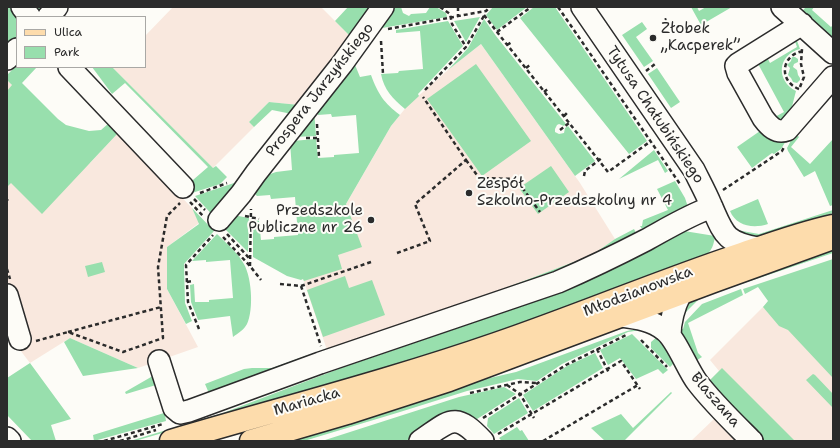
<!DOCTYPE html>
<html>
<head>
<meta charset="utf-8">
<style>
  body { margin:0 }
  #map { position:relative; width:840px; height:448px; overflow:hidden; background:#fdfcf7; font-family:"Shantell Sans",sans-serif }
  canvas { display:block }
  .frame { position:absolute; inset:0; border:8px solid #2b2b2b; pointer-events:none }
  .legend { position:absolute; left:16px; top:16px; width:130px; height:52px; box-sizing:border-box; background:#fdfcf7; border:1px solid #a9a8a5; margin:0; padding:5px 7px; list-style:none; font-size:12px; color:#2b2b2b }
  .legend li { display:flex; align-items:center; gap:8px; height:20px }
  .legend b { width:20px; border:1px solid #a9a8a5 }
</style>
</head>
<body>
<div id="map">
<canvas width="840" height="448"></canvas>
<div class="frame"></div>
<ul class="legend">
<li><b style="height:5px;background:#fddcac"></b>Ulica</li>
<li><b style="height:11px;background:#98dfad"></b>Park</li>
</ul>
</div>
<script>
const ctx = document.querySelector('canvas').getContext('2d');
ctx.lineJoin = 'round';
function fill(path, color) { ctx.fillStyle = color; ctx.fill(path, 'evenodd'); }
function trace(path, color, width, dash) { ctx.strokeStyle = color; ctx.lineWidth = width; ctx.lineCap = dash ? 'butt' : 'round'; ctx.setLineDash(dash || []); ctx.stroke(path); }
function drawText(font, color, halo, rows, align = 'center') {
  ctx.font = font + ' "Shantell Sans",sans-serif'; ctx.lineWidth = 4; ctx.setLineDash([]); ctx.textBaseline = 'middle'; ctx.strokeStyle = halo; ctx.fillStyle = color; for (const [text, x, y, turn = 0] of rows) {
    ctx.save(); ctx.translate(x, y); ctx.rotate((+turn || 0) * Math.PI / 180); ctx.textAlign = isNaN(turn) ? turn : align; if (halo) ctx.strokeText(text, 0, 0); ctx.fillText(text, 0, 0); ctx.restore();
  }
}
const built = new Path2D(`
  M173,7H321L350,36L298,105L269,102L249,122L254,127L213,168L113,68L115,67H145V36Z
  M481,44L580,183L615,239L592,255L450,309L327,350L303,279L391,126L408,105L448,70Z
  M7,80L90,163L119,132L192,208L199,223L167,247V289L198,347L138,368L70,338L30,363L7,333Z
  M833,270V441H770L709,381L719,371L710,360L768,302Z
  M714,419L735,441H691Z`);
const green = new Path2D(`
  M7,7H47L37,17H17V38L7,48Z
  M348,7H374V12L298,112L292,114L272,110L254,127L249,122L269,102L299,105L350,36L335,21Z
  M391,7H401L403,13L409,16L411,14L426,13L430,7H436L446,13L447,17L382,28V24Z
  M493,7H527L497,30L486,15Z
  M534,7H555L647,141L629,154L520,18Z
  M691,7H697L699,11L706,7H732L701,25Z
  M806,7H814L812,10L831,27L833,25V44L800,13Z
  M480,17L466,42L454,21Z
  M484,19L496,36L566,124L564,126L559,124L557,125L555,129V132L559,134L564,133L565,128L568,126L595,161L575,176L481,44L448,70L468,48Z
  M448,21L463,46L418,94L419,96L405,109C393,99 384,90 381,74L398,73L399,71L423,69L420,31L396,33V30Z
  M642,22L647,29L636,37L653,61L644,67L622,35Z
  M795,35L800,49C777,55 776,81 796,91C793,102 791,113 786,124L771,119L784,112L756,60L765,53L770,63L797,47L793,36Z
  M792,57H795L798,59V62L794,64L793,67L797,70L798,75L800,78V80L797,83L793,82L791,78L788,75L790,68L787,65L791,61Z
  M353,60L360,77L371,75C378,94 384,103 400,115L391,126L346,204L362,247L338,255L342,269L304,281L303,279L301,280L287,276L253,257V220L259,221L261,240L274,239V237L298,235L295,197L271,199L270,195L257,196L253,192L262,177L276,172L292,170L290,142L292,141L316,139L318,158L334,157V155L359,153L356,115L332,117L331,114L318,115L317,108Z
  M476,64L531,141L482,176L427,99Z
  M17,65V67H37L22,83L58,119L66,125L89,131L101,130L109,123L119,132L42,214L11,183L7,187V91L12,85L7,80V75Z
  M92,67H112L213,168L216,166L227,177L220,184L192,193L186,186L208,167L125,83L112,94Z
  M657,68L680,102L671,108L648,74Z
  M314,109L316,136L293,137Z
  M758,123L782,142L792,131L781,149L774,154L772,153L752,168L737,147L760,131Z
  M795,133L799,137L791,147L810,164L833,139V205L830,206L815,171L804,177L788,151L787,148Z
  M654,150L668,171L665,173L658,160L619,179Z
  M551,166L569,192L538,214L519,188Z
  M675,181L685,198L689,210L644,232L640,226H642L643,220L668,210L657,189Z
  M234,183L241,189L216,219L195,196Z
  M758,199L768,224C753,229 736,226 730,211Z
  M192,208L214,231L184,264L185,303L192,321L186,324L167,289V247L199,224Z
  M833,210V213L755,238L731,229L759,234Z
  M233,215L249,218L248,252L223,227Z
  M634,229L637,235L596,259L450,309L592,255L615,239Z
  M684,231L715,236C714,244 712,251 705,256L539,319L454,348L135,441H130L223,413L341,368L540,300L583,283L622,265Z
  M217,234C225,242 236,251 242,261C252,274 254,310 247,324C244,330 238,333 233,337L230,316L198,320L191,302L190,285L194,284L195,302H209V300L233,298L230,260L206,262V260L192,261Z
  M833,250V253L700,298L681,317L689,301L767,271Z
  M833,259V378L788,330L779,326L763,307L768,301L758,287L745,294L743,289Z
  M102,262L105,272L88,277L85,266Z
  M345,276L349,288L372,280L385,315L323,337L307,290Z
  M741,289L743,295L688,323L698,353L702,357L694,362L678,330L683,329L685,322L702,304Z
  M640,328L641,330L628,332L562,364L537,381L518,379L467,391L400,412L304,441H281L464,384L516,372L627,331Z
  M632,334L668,370L663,374L658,369L636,379L620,358L608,365L600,350Z
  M657,337H658L675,362L670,367L651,348V342Z
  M70,338L138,368L83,376L64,342Z
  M595,353L603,368L533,411L523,395L567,366Z
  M308,355L312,360L211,395L208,391L205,384L244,369L252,368H272Z
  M30,363L71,419L51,425L56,441H32L7,415V378Z
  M722,368L795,441H761L706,384Z
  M158,373L166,421L94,441L93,435L164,413L156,385L126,394L125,392Z
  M813,374L815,375L833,394V408L806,380Z
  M504,387L516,394L474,421L446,414L406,441H322L459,397Z
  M671,392L672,393L624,441H605L591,428L621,414L633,428Z
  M519,398L528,413L494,434L487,426L488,418Z
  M517,427L520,431L522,430L529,441H502L499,438Z`);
const path = new Path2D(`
  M440,7L450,14L452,24L466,47
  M458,7V17
  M558,7L680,184
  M484,15L497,32L608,172L651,141
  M388,29L486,11L490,7
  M497,32L531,7
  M381,41L383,74
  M507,45L512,42
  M526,68L530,65
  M646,71L655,64
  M800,87L804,77L801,64L802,49
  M799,89C778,81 781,54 804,51
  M425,90L466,47L485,14
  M544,92L549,88
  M564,116L568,112
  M317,124L319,157
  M560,130L569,123
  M306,138H319
  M466,160L479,178L516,179L540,212
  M584,176L585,171L603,157
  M723,190L782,151L784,147
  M200,193L227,183
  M194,199L205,210
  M7,200L8,199
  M190,202L203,216
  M245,216L259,219
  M227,234L250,259
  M223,237L250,266L261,280
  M397,253L430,241L415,204L466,160L423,97
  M250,266L251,209
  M7,269L10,279
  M187,282L193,281
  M280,284L301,286L321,346
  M301,286L371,262
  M199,329L188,302L186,265L213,235
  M68,332L161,307
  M641,340L667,367
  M36,341L68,332L123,352L163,338L158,267L167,216L180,203
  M597,349L609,373
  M507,385L520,394L534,418
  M470,393L520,382L536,383
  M483,418L566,365L626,335
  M498,434L621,361L640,389
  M104,441L163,424
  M120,441L156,430
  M543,441L638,385`);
const minor = new Path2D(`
  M22,7L30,17
  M582,7L694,170C700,182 706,193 711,205C724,234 724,242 758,248
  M782,7L833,53
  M48,17L57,7
  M802,24L738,64L736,66L738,73L763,118C769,126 776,134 787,130L833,77
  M7,59L17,49
  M69,67L183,187
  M219,220L241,194L256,173L342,64L383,7
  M7,295L20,339
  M621,316C636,318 652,320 664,330C676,338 687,369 697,382C713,403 733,422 752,441
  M670,336C670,319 674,307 681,293
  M159,361L174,408L180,413L189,411L320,363L558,282C588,269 617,255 646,240C668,228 689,215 712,207
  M7,438L10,441
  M420,441C450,421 454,410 483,441`);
const major = new Path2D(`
  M171,441C279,409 389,381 496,344C578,316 658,282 739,255C771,244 801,233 833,226
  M251,441L347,413L449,380L714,281L833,238`);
const markers = [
  [653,38,4,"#2b2b2b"],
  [469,193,4,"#2b2b2b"],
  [371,220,4,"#2b2b2b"]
];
const poiNames = [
  ["Żłobek",661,29],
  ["„Kacperek”",661,46],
  ["Zespół",477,184],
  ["Szkolno-Przedszkolny nr 4",477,201],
  ["Przedszkole",363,211,"right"],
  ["Publiczne nr 26",363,228,"right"]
];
const streetNames = [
  ["Prospera Jarzyńskiego",320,90,-52],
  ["Tytusa Chałubińskiego",655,115,56],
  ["Młodzianowska",638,292,-21],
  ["Blaszana",715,400,49],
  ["Mariacka",307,402,-16]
];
fill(built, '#f9e8de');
fill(green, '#98dfad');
trace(minor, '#2b2b2b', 24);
trace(major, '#2b2b2b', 25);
trace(path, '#2b2b2b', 2.5, [4, 3]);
trace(minor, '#fdfcf7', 21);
trace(major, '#fddcac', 22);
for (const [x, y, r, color] of markers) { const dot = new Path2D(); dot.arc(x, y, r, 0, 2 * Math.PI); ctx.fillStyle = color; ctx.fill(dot); trace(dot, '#fdfcf7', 1.5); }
drawText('15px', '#2b2b2b', '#fdfcf7', poiNames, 'left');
drawText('15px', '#2b2b2b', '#fdfcf7', streetNames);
</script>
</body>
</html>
